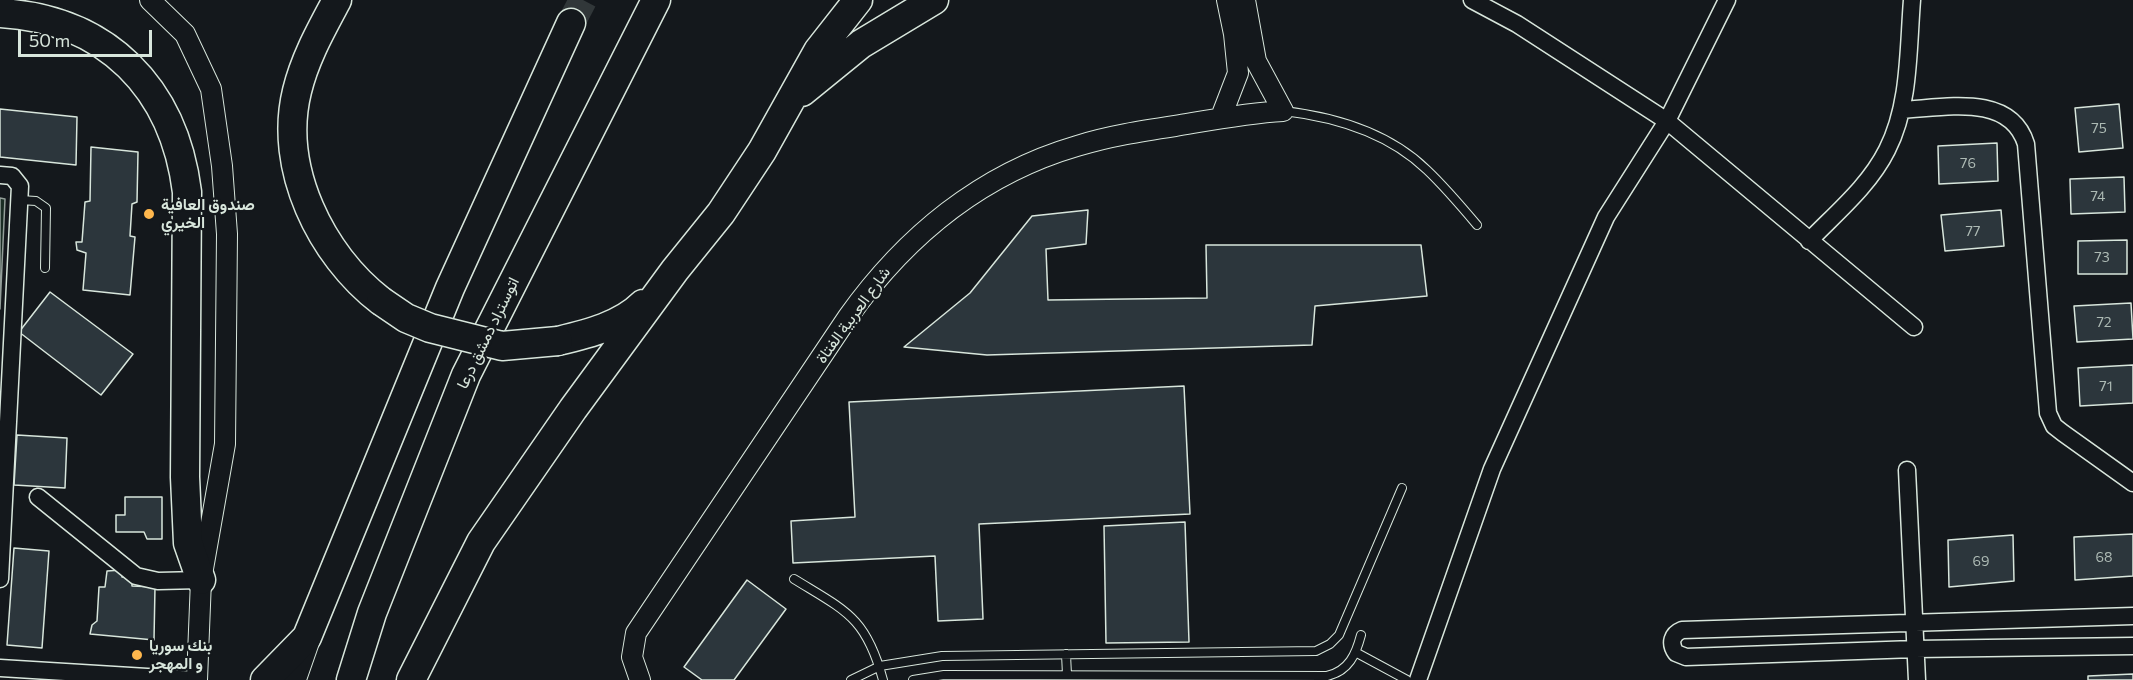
<!DOCTYPE html>
<html>
<head>
<meta charset="utf-8">
<style>
  body { margin:0 }
  #map { position:relative; width:2133px; height:680px; overflow:hidden; background:#14181c; font-family:Commissioner,sans-serif }
  canvas { display:block }
  .scale { position:absolute; left:18px; top:30px; width:134px; height:27px; box-sizing:border-box; border:3px solid #d8e6dc; border-top:0; padding-left:8px; font-size:18px; line-height:21px; white-space:nowrap; color:#d8e6dc; -webkit-text-stroke:4px #14181c; paint-order:stroke }
</style>
</head>
<body>
<div id="map">
<canvas width="2133" height="680"></canvas>
<div class="scale">50 m</div>
</div>
<script>
const ctx = document.querySelector('canvas').getContext('2d');
ctx.lineJoin = 'round';
function fill(path, color) { ctx.fillStyle = color; ctx.fill(path, 'evenodd'); }
function trace(path, color, width, dash) { ctx.strokeStyle = color; ctx.lineWidth = width; ctx.lineCap = dash ? 'butt' : 'round'; ctx.setLineDash(dash || []); ctx.stroke(path); }
function drawText(font, color, halo, rows, align = 'center') {
  ctx.font = font + ' Commissioner,Vazirmatn,sans-serif'; ctx.lineWidth = 4.5; ctx.setLineDash([]); ctx.textBaseline = 'middle'; ctx.strokeStyle = halo; ctx.fillStyle = color; for (const [text, x, y, turn = 0] of rows) {
    ctx.save(); ctx.translate(x, y); ctx.rotate((+turn || 0) * Math.PI / 180); ctx.textAlign = isNaN(turn) ? turn : align; if (halo) ctx.strokeText(text, 0, 0); ctx.fillText(text, 0, 0); ctx.restore();
  }
}
const green = new Path2D(`
  M0,198L5,199L0,309Z`);
const building = new Path2D(`
  M2119,104L2123,148L2079,152L2075,108Z
  M0,109L77,117L76,165L0,157Z
  M1997,143L1998,181L1939,184L1938,146Z
  M91,147L138,152L137,202L132,204L130,236L135,237L130,295L83,290L86,253L77,250L76,242H82L85,202L90,201Z
  M2124,177L2125,212L2071,214L2070,179Z
  M1088,210L1086,244L1046,249L1048,300L1207,298L1206,245H1421L1427,296L1315,306L1312,345L987,355L904,347L970,293L1032,216Z
  M2001,210L2004,246L1945,251L1941,215Z
  M2127,240V274H2078V241Z
  M50,292L133,354L101,395L19,332Z
  M2131,303L2133,339L2077,342L2074,306Z
  M2133,365V403L2080,406L2078,368Z
  M1184,386L1190,514L979,524L983,619L938,621L935,556L793,563L791,521L855,517L849,402Z
  M17,435L67,438L65,488L14,485Z
  M125,497H162V539H147L144,532H116V515H125Z
  M1185,522L1189,642L1106,643L1104,526Z
  M2133,534V576L2075,580L2074,537Z
  M2013,535L2014,581L1949,587L1948,540Z
  M14,548L49,551L42,648L7,645Z
  M122,570V577H132V586L155,587L154,640L90,634L92,625L97,621L99,587H105L107,571Z
  M747,580L786,609L734,680H702L684,667Z
  M2133,674V680H2088V676Z`);
const motorwayTunnel = new Path2D(`
  M571,23L583,0`);
const service = new Path2D(`
  M1284,111C1335,117 1389,133 1427,170C1445,187 1461,206 1477,225
  M20,200L36,201L46,208L45,268
  M794,579C846,611 866,617 883,680
  M1357,653L1407,680
  M1066,654L1067,675
  M851,680L880,666L942,656L1316,651L1330,644L1339,635L1402,488
  M913,680L944,675L1327,676C1349,671 1356,654 1361,635`);
const minor = new Path2D(`
  M1472,0L1517,24L1667,121L1914,327
  M1901,110C1943,108 2010,92 2026,144L2048,413L2054,426L2063,433L2133,483
  M0,175L12,176L20,186L0,579
  M1809,241C1836,213 1869,186 1887,150C1910,105 1908,50 1912,0
  M1907,470L1917,680
  M38,497L136,576L158,581L201,580
  M2133,616L1682,630C1672,634 1669,643 1676,653L1686,657L1915,649L2133,646
  M0,668L196,680
  M1418,680L1492,469L1606,217L1667,121L1727,0`);
const tertiary = new Path2D(`
  M150,0L185,34L211,89L222,166L227,234L225,444L201,580L197,680
  M1221,117L1238,73L1234,34L1227,0
  M640,680L632,657L636,633L848,317C905,237 981,174 1077,146C1109,136 1142,131 1175,126C1211,120 1247,113 1283,111L1256,61L1245,0`);
const trunk = new Path2D(`
  M292,680L307,637`);
const motorway = new Path2D(`
  M337,0C321,30 305,58 297,91C278,168 321,255 381,301
  M0,13C107,19 174,88 187,192L185,477L188,543L201,580
  M802,92L861,44L934,0
  M558,341C587,334 621,326 643,304
  M265,680L307,637L450,288L571,23
  M351,680L372,613L466,375L656,0
  M411,680L481,542L573,409L675,270L721,213L762,151L818,51L858,0`);
const motorwayBridge = new Path2D(`
  M381,301L406,318L430,328L502,346L558,341`);
const markers = [
  [149,214,6,"#ffb74d"],
  [137,655,6,"#ffb74d"]
];
const numberNames = [
  ["75",2099,128],
  ["76",1968,163],
  ["74",2098,196],
  ["77",1973,231],
  ["73",2102,257],
  ["72",2104,322],
  ["71",2106,386],
  ["68",2104,557],
  ["69",1981,561]
];
const poiNames = [
  ["صندوق العافية",161,205],
  ["الخيري",161,223],
  ["بنك سوريا",149,646],
  ["و المهجر",149,664]
];
const streetNames = [
  ["شارع العربية الفتاة",853,315,-54],
  ["اتوستراد دمشق درعا",488,333,-64]
];
fill(green, '#1a2d24');
trace(green, '#939e99', 1.5);
fill(building, '#2c363c');
trace(building, '#d8e6dc', 1.5);
trace(motorwayTunnel, '#313739', 28, [28, 14]);
trace(service, '#d8e6dc', 10);
trace(minor, '#d8e6dc', 19);
trace(tertiary, '#d8e6dc', 22);
trace(trunk, '#d8e6dc', 29);
trace(motorway, '#d8e6dc', 31);
trace(service, '#14181c', 8);
trace(minor, '#14181c', 16);
trace(tertiary, '#14181c', 20);
trace(trunk, '#14181c', 27);
trace(motorway, '#14181c', 28);
trace(motorwayBridge, '#d8e6dc', 31, []);
trace(motorwayBridge, '#14181c', 28);
for (const [x, y, r, color] of markers) { const dot = new Path2D(); dot.arc(x, y, r, 0, 2 * Math.PI); ctx.fillStyle = color; ctx.fill(dot); trace(dot, '#14181c', 2); }
drawText('14px', '#adbab4', null, numberNames);
drawText('bold 16px', '#d8e6dc', '#14181c', poiNames, 'left');
drawText('16px', '#d8e6dc', '#14181c', streetNames);
</script>
</body>
</html>
